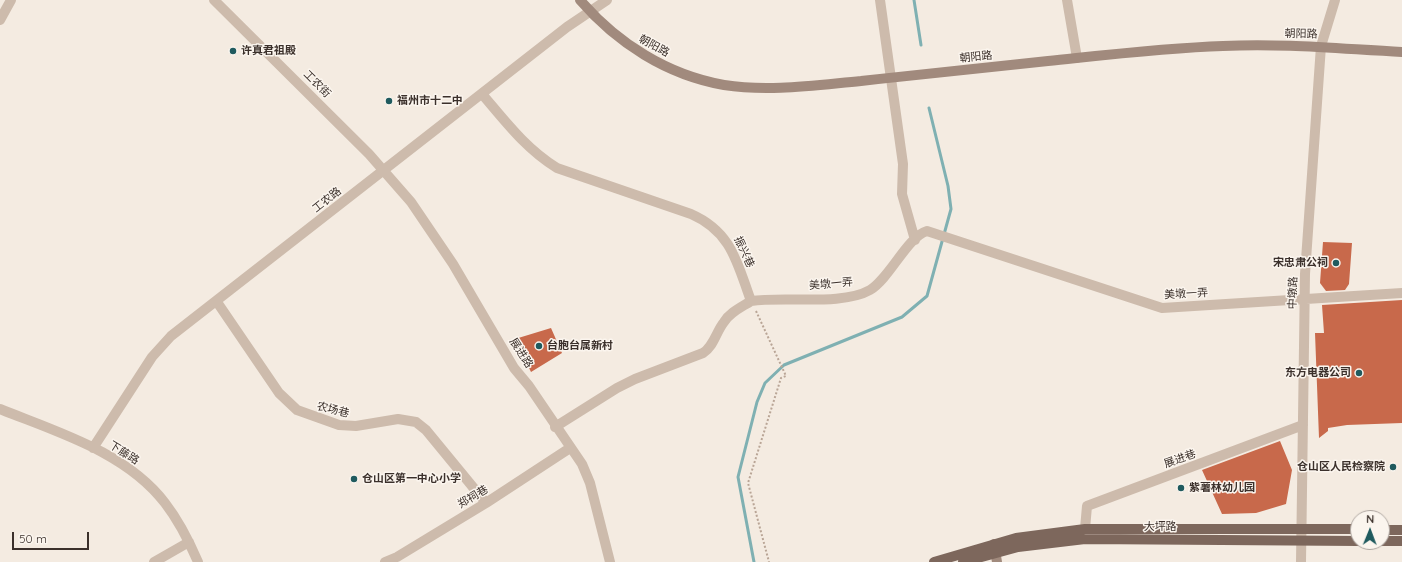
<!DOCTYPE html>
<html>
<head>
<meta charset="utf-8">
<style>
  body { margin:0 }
  #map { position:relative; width:1402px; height:562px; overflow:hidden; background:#f4ebe1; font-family:Quicksand,sans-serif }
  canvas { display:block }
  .north { position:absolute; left:1350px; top:510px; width:40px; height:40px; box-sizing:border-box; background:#fbf5ee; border:1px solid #aea6a0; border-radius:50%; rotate:1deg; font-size:11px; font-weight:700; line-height:16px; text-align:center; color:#3b302b }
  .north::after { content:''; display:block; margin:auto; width:14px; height:18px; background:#1f5a5e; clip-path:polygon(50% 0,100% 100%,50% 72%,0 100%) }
  .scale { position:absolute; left:12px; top:532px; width:77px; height:18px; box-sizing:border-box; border:2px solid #3b302b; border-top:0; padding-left:5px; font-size:12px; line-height:14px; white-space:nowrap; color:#3b302b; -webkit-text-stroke:3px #fbf5ee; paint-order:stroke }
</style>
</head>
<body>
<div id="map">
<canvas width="1402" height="562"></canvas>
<div class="north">N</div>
<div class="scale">50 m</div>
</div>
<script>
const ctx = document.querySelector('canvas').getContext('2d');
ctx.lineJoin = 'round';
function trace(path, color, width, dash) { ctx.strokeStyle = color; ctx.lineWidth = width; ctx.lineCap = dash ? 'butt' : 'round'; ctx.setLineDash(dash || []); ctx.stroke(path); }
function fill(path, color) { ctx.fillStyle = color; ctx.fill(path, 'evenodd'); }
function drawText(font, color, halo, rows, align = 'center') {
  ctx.font = font + ' Quicksand,"Noto Sans SC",sans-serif'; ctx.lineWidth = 3; ctx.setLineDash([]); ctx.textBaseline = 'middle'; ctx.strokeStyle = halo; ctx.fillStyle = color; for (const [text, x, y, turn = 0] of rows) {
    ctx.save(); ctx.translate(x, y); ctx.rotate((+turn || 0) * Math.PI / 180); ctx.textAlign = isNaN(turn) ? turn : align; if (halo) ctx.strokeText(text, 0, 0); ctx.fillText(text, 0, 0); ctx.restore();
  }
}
const stream = new Path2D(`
  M914,0L921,45
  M754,562L738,477L757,402L765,383L784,365L902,317L927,296L951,209L948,186L929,108`);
const building = new Path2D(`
  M1323,242L1352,243L1349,284L1345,290L1326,291L1320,283Z
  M1402,300V423L1347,425L1328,428V431L1319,438L1315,333H1324L1322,305Z
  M551,328L562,353L531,372L515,339Z
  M1280,441L1292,470L1286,504L1256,513L1222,514L1202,470Z`);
const path = new Path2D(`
  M756,311L786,376L781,378L748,483L769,562`);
const tertiary = new Path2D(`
  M214,0L369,154L411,202L453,264L514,368L529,386L582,464L590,483L610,562
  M880,0L903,164L902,194L915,240
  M1067,0L1077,58
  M0,20L11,0
  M482,94C505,121 526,149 557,168L691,214C732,232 737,263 751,301C742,307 730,312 724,322C716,332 714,346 703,353L635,379L617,388L555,427
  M751,301C785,296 842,306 870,290C890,278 907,237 927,231L1162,308L1402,293
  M217,302L279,393L297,410L339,425L356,426L398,419L416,422L426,430L486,503
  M0,409C57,432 126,452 165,503C179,521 189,541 198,562
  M93,448L152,357L171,336L567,27L607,0
  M1085,529L1087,506L1303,425
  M154,562L189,542
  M385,562L397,557L486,503L570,448
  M1301,562L1305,274L1321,46L1335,0`);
const secondary = new Path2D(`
  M580,0C617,43 667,75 724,85C769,92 816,85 861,81C923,74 985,68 1048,61C1106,55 1164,48 1223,46C1283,43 1342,49 1402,52
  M994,544L997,562`);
const primary = new Path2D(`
  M1382,530H1402
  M1382,541H1402
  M934,562L1016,538L1085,529H1358
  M963,562L1018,547L1085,539L1358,541`);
const markers = [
  [233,51,4,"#1f5a5e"],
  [389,101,4,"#1f5a5e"],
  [1336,263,4,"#1f5a5e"],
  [539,346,4,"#1f5a5e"],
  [1359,373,4,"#1f5a5e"],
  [1393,467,4,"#1f5a5e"],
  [354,479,4,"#1f5a5e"],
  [1181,488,4,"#1f5a5e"]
];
const streetNames = [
  ["朝阳路",1301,34,1],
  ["朝阳路",654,46,29],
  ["朝阳路",976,57,-6],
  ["工农街",317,84,45],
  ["工农路",327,200,-38],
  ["振兴巷",744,252,65],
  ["美墩一弄",831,284,-5],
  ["中墩路",1293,293,-88],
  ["美墩一弄",1186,294,-3],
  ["展进路",521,353,57],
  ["农场巷",333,410,14],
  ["下藤路",124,453,32],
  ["展进巷",1180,459,-20],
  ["郑祠巷",473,497,-31],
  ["大坪路",1160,527]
];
const poiNames = [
  ["许真君祖殿",241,51],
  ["福州市十二中",397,101],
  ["宋忠肃公祠",1328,263,"right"],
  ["台胞台属新村",547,346],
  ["东方电器公司",1351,373,"right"],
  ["仓山区人民检察院",1385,467,"right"],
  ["仓山区第一中心小学",362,479],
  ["紫薯林幼儿园",1189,488]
];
trace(stream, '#7fb0b2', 3);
fill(building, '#c8694b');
trace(path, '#b9a596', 2, [2, 2]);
trace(tertiary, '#cdbbac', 10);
trace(secondary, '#a18a7d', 10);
trace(primary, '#7d675c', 10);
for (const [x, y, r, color] of markers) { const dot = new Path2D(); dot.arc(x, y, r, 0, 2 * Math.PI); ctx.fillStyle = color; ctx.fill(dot); trace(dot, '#fbf5ee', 1.5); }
drawText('11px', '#3b302b', '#fbf5ee', streetNames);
drawText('bold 11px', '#3b302b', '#fbf5ee', poiNames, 'left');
</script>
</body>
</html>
